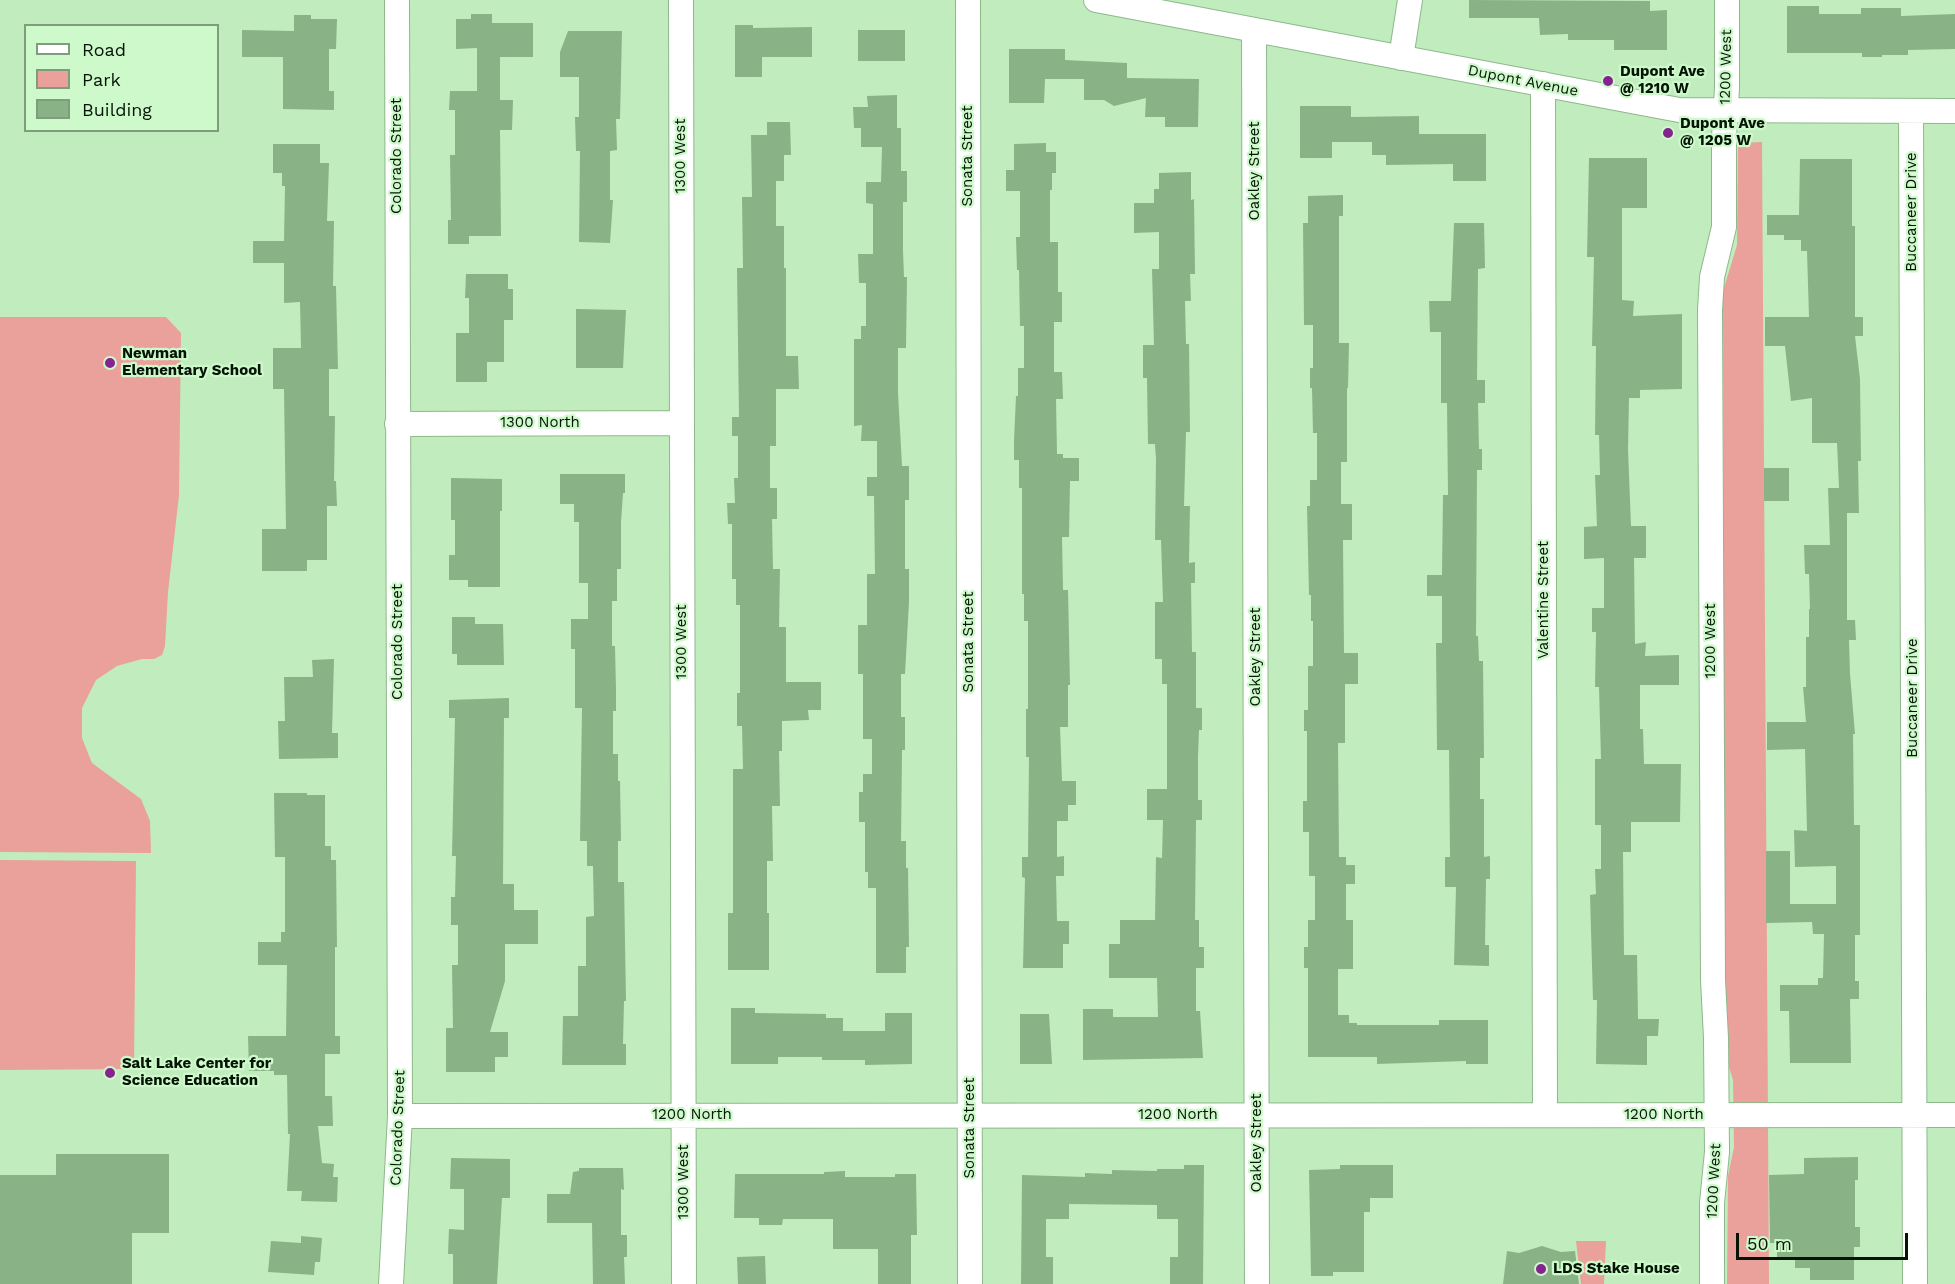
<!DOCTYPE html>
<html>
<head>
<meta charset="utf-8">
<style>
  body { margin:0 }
  #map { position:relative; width:1955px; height:1284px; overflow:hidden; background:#c1ecbe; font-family:"Work Sans",sans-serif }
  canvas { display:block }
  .legend { position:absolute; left:24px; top:24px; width:195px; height:108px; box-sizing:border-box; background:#cdf9cb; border:2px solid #7d9d7c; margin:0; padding:8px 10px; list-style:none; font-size:18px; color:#051405 }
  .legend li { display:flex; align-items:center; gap:12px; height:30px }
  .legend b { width:30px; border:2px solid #7d9d7c }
  .scale { position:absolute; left:1736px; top:1233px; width:172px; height:27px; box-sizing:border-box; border:3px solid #051405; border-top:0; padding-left:8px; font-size:18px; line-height:21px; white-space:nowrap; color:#051405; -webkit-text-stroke:4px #cdf9cb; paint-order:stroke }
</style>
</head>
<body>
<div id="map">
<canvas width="1955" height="1284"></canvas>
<ul class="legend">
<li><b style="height:8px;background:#fff"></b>Road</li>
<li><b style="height:16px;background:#eaa09b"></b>Park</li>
<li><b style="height:16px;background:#89b387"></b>Building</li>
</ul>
<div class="scale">50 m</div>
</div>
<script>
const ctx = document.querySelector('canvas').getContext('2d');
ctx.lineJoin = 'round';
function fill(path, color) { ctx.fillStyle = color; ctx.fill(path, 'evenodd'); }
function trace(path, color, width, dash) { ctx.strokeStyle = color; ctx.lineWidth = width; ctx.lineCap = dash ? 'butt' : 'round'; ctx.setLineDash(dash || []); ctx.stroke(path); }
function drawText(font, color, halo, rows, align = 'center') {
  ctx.font = font + ' "Work Sans",sans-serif'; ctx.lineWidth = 4.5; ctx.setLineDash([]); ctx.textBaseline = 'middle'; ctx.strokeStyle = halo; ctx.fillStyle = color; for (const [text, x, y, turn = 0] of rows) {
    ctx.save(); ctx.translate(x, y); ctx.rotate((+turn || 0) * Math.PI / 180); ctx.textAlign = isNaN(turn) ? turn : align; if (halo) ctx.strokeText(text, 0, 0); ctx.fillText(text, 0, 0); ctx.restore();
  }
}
const green = new Path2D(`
  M1762,142L1769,1284H1727L1728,1176L1734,1147L1733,1080L1729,1067L1725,985L1723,291L1737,245L1738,143Z
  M0,317H166L181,333L179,495L168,592L165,646L162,655L154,659H142L117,666L96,680L82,708V738L92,763L141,799L150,821L151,853L0,852Z
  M0,860L136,861L134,1069L0,1070Z
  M1576,1241H1606L1604,1284H1581Z`);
const building = new Path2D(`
  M1469,0L1650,1V11L1667,10V50H1614V40H1568V34L1540,35L1539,18H1469Z
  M1787,6H1819V14H1861V8H1901V16L1955,14V49L1908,50V55H1882V57H1862V53H1787Z
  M471,14H492V23H533V57H500V100H513L512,130H500L501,236H469V244H448V220H451L450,155H455V110H449L450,91H477V48L456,49V19H471Z
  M294,15H311V19H337L336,49H329V91H334V110L283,109V57H242V30L294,31Z
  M735,25H753V28L812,27V57H762V77H735Z
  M858,30H905V61H858Z
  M568,31H622L620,119H616L617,150L610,151V200H613L610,243L579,242L580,151H576L575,117H579V77H560V52Z
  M1009,49H1065V60L1127,63V78L1199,79L1198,127H1165V117H1145L1146,98L1114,106L1104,100H1084V79H1045L1044,103H1009Z
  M897,95V128H901V171H907V202H903V251L904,277H907L906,348H898V393L902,466H909V500H905V569H909V602L905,674H901V717H905V750H902L901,841H906V868H908L909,947H906V973H876V888H868V872H865V822H859V792H863V774H872V739H863V674H858V625H867V574H875L874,496H867V477H877V441H861L862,425L854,426V339H861V326H866V283H859L858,254H873V204L866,203V182H881L882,147H861V128H854L853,107H868L867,96Z
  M1300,106H1351V117L1419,116V134H1486V181H1453V164L1386,165V155H1372V142H1332V158H1300Z
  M767,122H790L791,155H784V181H776V226H784V268H786V356H798L799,389H776V446H770V488H777V519H772L773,569H780L779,627H786V682H821V710H808L809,720L782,721V751H779L780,806H772L773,861H767V913H769V970H728V913H733V769H743L742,726H737V693H740V605H736V579H732V524H728L727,503H735L734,478H738V436H732V417H739L737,268H743L742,197H752L751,135H767Z
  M1046,143V152H1056V173H1052V190H1050V242H1058V292H1062V322H1054V372H1062L1063,399H1056L1057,454H1063V458H1079V481H1070L1069,537H1062L1063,590H1068L1070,685H1068V727H1060L1062,781H1076V805H1068V821H1057V857L1064,856V876H1056L1057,921H1069V944H1063V968H1023L1025,878L1022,877V857H1028L1029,757H1026V709H1028V621H1024V594H1022V488H1019V460H1014V441L1016,396H1018V368H1024V326H1020L1019,270H1017L1016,237H1020V191H1006V170H1014V144Z
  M273,144H320V163H329L327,221H334L333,286H336L338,369H329V416H335L334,481H336L337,506H327V560H307V571H262V529H286L284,389H273V348H301L300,302L284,303V263H253V241H284L285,186H282V173H273Z
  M1589,158H1647V208H1622V300L1634,301L1633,316L1682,314V389L1640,390V398H1629L1628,449L1631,526H1646V558H1634L1635,644L1646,642L1645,656L1679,655V685H1640V729H1643L1644,764H1681L1680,822H1631V852H1623L1624,955H1637L1638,1019H1659L1658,1036H1647V1065L1596,1064L1597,1000H1593L1590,895L1596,894L1595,869H1601V825H1595V759H1601L1599,687H1595L1596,632H1592V608H1604V558L1584,559V527L1597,526L1595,475H1600L1599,435H1595L1596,346H1592L1594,257H1587Z
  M1800,159H1852V226H1855V317H1863V336H1855L1860,379L1861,461H1858L1859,513H1847V620H1855L1856,640H1849L1850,674L1855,734H1853L1854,825H1860V935H1855V981H1859V999H1850L1851,1063H1790L1789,1011H1780V985H1818V978H1823L1824,934H1813L1812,922L1766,923V851H1790V904H1836V866L1795,867L1794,830L1807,831L1805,749L1767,750V722H1806L1803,687H1806V637H1809V609H1810L1809,574H1805L1804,545H1830L1828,488H1839L1837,443H1812V398L1791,401L1785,346H1765V317H1809L1807,251H1801V240H1784V235H1767V215H1799Z
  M1191,172V200L1194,199L1195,274H1190L1191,301H1185L1186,344H1189L1190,432H1186L1184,506H1190L1189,563L1195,562V583H1191L1192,652H1196V708H1202V730H1199L1198,756V800H1202V820H1196L1195,920H1199V947H1204V968H1196V1011H1200L1203,1058L1083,1060V1009H1113V1017H1158L1157,978H1109V944H1120V920H1155L1156,857L1162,858L1163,820H1147V789H1167V684H1162V659H1155V602H1163L1161,540H1155L1156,459L1155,444H1148L1147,378H1143V345H1154L1152,269H1159V232L1134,233V203H1154V189H1159V173Z
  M1343,195V216H1339V343H1349L1348,388H1347V462H1341V504H1352V540H1343L1344,653H1358V684H1345V743H1338L1339,857H1346V865H1355V884H1346V920H1353V969H1338V1015H1349V1023H1357V1025H1439V1020H1488V1064H1466V1061L1377,1064V1057H1308V968H1304V947H1308V920H1315V876H1309V832H1303V801H1307V731H1304V710H1308V666H1313V621H1311V595H1309L1307,506H1310V480H1317V433H1313L1312,388H1310V368H1313V325H1304L1303,223H1308V196Z
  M1454,223H1484L1485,268L1478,269L1477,380H1485V403H1478L1479,449H1482V470H1477L1476,636H1478L1479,661H1483L1484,758H1480V799H1484V857L1490,856V879H1486L1485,945H1489V966L1454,965L1456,887H1445V857H1450L1449,750H1437L1436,643H1442V596H1427V575H1442L1443,495H1448L1447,403H1441V332H1430L1429,301H1451Z
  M466,274H508V289H513V320H504V362H487V382H456V333H469V298H465Z
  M576,309L626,310L623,368H576Z
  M1764,468H1789V501H1764Z
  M560,474H625V493H623L621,522V569H617V601H612V646H615L616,689V711H613V754H618V781H620L621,841H618V882H624L626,1001H624L623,1044H626V1065H562L563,1016H578V966H586V917L594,916L593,866H587V841H580L582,708H575V649H571V619H588V583H579V522H574V504H560Z
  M451,478L502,479V511H500V587H468V580H449V555H455V520H451Z
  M452,617H475V624H503L504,665H457V654H452Z
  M334,659L332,733H338V758L279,759L278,721H285L284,677H313L312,660Z
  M509,698V718H504L503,884H514V910H538V944H505V981L490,1032H508V1057H495V1072H446V1028H453L452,965H458V925H451V897H455L456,856H452L455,718H449V700Z
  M274,793H307V795H325V846H331V860H336L337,947H335V1036H340V1054H325V1096H332L333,1126H318L322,1163L334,1164L333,1177H338L337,1202L301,1201L302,1191H287L290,1134H288L287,1075H274V1071H249L248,1036H286L287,965H258V942H281V932H285V857H275Z
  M731,1008H755V1013L826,1014V1018H843V1031H885V1013H912V1064L865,1065V1060H822V1057H778V1064H731Z
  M1020,1014H1049L1052,1064H1020Z
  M56,1154H169V1233H132V1284H0V1175H56Z
  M1858,1157V1180H1855V1227H1860V1247H1854V1280H1810V1268H1795V1257H1777V1243H1770L1769,1175L1804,1174V1158Z
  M451,1158L510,1159V1198H502L497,1284H453V1254H448L449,1229L464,1230V1189H450Z
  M1184,1165H1204L1203,1284H1170V1257H1178V1219H1157V1205L1069,1204V1219H1046V1257H1053V1284H1021L1022,1175L1085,1177V1173L1112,1174V1170L1157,1171V1169H1184Z
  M1340,1165H1393V1198H1370V1212H1364V1272H1333V1276H1311L1309,1170L1340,1169Z
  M579,1168H623L624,1190L621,1189V1235H627V1257H624L625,1284H593L592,1223H547V1194H570L573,1172L579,1171Z
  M845,1171V1177H895V1174H916L917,1235H911V1284H878V1249H833V1219H783L782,1225H759V1218H734L735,1174H824V1172Z
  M301,1236L322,1238L320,1262H315L314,1275L268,1272L271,1241L301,1243Z
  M1542,1246L1561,1252L1575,1251L1579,1284H1503L1507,1251L1519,1253Z
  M765,1256L766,1284H738L737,1257Z`);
const minor = new Path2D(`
  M681,0L684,1284
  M968,0L970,1284
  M1096,0L1679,110L1955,111
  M1254,30L1257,1284
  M1401,58L1410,0
  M1543,84L1545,1115
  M1911,111L1915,1284
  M397,424L682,423
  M400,1116L1955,1115
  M391,1284L400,1116L397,0
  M1712,1284V1203L1717,1152L1716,1038L1713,980L1710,310L1712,277L1724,227V137L1727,88V0`);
const markers = [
  [1608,81,6,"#84248e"],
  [1668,133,6,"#84248e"],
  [110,363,6,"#84248e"],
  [110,1073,6,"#84248e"],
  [1541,1269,6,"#84248e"]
];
const streetNames = [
  ["1200 West",1726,67,-89],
  ["Dupont Avenue",1523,81,11],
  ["Colorado Street",397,156,-90],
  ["1300 West",681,156,-90],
  ["Sonata Street",968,156,-90],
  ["Oakley Street",1255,171,-90],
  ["Buccaneer Drive",1912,212,-90],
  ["1300 North",540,423],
  ["Valentine Street",1544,600,-90],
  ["1200 West",1711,641,-90],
  ["Colorado Street",398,642,-90],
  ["1300 West",682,642,-90],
  ["Sonata Street",969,642,-90],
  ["Oakley Street",1256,657,-90],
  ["Buccaneer Drive",1913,698,-90],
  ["1200 North",692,1115],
  ["1200 North",1178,1115],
  ["1200 North",1664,1115],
  ["Colorado Street",398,1128,-88],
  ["Sonata Street",970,1128,-90],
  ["Oakley Street",1257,1143,-90],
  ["1200 West",1714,1181,-87],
  ["1300 West",684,1182,-90]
];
const poiNames = [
  ["Dupont Ave",1620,72],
  ["@ 1210 W",1620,89],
  ["Dupont Ave",1680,124],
  ["@ 1205 W",1680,141],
  ["Newman",122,354],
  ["Elementary School",122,371],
  ["Salt Lake Center for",122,1064],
  ["Science Education",122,1081],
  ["LDS Stake House",1553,1269]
];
fill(green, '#eaa09b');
fill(building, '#89b387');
trace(minor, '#8eb88c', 26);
trace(minor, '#fff', 24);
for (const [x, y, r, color] of markers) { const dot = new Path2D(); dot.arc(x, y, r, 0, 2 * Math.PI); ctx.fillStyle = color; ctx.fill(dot); trace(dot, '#cdf9cb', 2); }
drawText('15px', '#051405', '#cdf9cb', streetNames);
drawText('bold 15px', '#051405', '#cdf9cb', poiNames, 'left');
</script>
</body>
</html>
